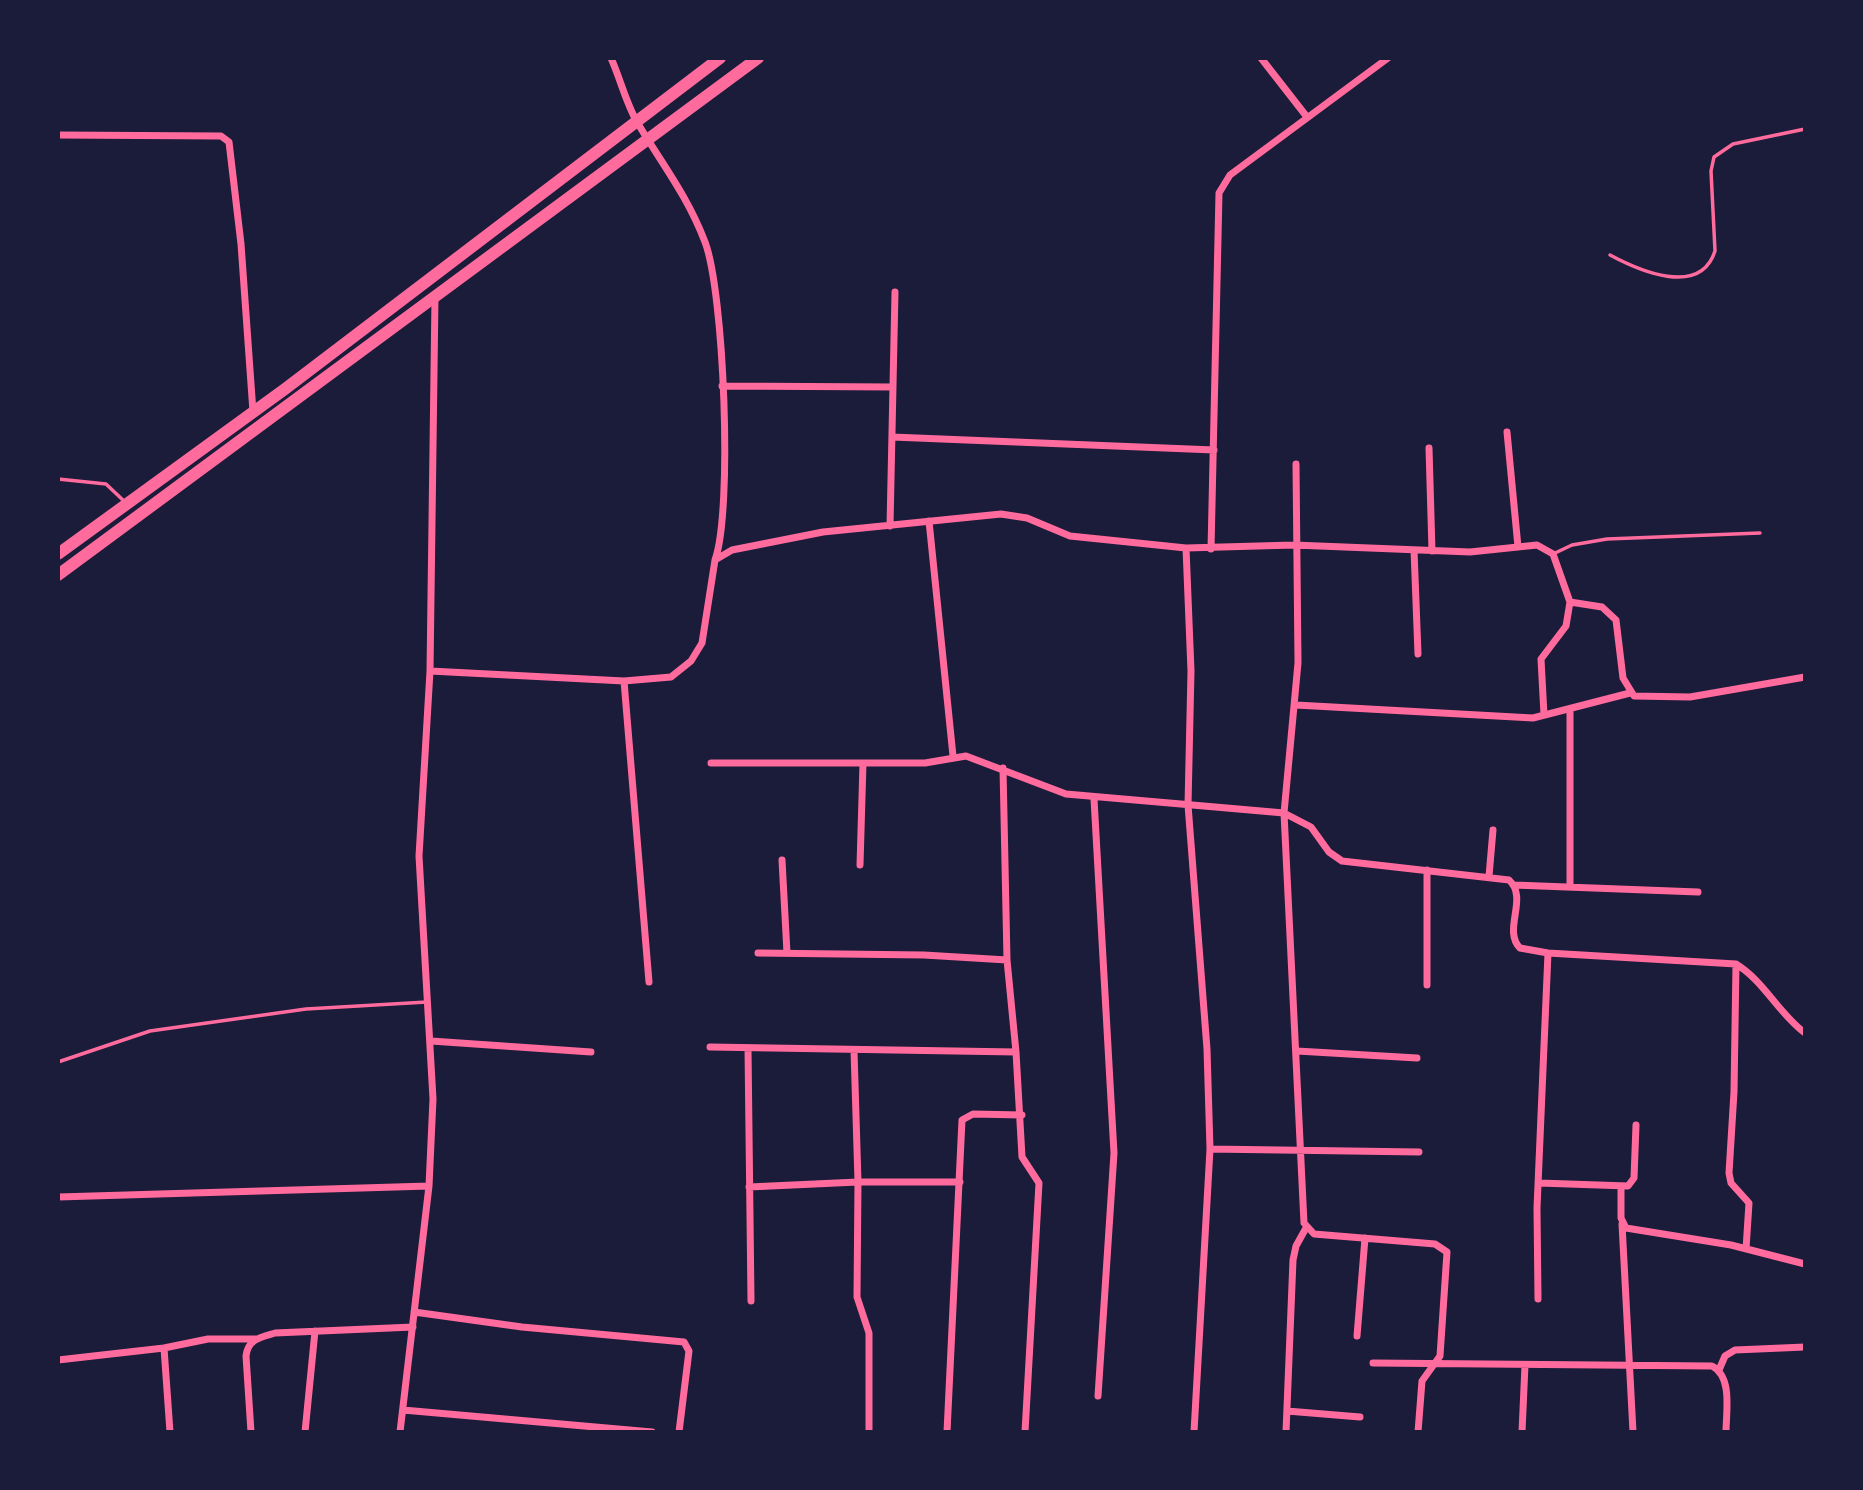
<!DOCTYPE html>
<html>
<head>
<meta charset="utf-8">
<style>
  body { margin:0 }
  #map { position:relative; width:1863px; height:1490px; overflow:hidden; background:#1b1b3a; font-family:Poppins,sans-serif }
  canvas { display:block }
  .frame { position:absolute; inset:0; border:60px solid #1b1b3a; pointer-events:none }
</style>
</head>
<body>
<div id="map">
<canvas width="1863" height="1490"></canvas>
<div class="frame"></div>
</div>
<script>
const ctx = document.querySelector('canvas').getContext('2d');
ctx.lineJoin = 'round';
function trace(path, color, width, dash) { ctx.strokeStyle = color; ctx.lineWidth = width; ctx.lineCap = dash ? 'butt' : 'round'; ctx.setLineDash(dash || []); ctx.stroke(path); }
const service = new Path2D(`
  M1610,255C1638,270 1700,298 1715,251L1711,171L1714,157L1733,144L1805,129
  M58,479L106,484L125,502
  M1553,554L1572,545L1607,539L1760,533
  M58,1062L150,1031L306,1009L427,1002`);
const minor = new Path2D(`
  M611,58C620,78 626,103 637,122C662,164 687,195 705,242C724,292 733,510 715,560
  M1261,58L1307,117
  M58,135L221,136L229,142L241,244L253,412
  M435,297L430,671L624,681L671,677L691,661L702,643L715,560L732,550L823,532L1001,514L1027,518L1070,536L1186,548L1294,545L1470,552L1537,545L1553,554L1570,602L1602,607L1616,620L1623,678L1634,696L1690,697L1805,677
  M722,386L893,387
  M1507,432L1518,547
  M892,437L1214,450
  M1429,448L1432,551
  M1296,464L1298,663L1284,813L1304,1223L1314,1234L1435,1244L1447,1252L1440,1356L1422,1381L1418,1432
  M929,521L953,756
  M890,526L895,292
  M1186,548L1191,671L1188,805L1207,1049L1210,1149L1194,1432
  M1211,549L1219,193L1230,175L1388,58
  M1414,550L1418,654
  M624,681L649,982
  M1296,705L1533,718L1630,693
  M1570,709V887
  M1544,715L1541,659L1566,626L1570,602
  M711,763H925L966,756L1066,794L1284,813L1311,827L1329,852L1342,861L1509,880C1529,898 1502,930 1520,948L1548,953L1736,964C1764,981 1779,1014 1805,1033
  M1094,799L1114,1153L1098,1396
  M782,860L787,953
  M860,865L863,763
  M1427,870V985
  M1489,876L1493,830
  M1514,885L1698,892
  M758,953L924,955L1007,960
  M1736,964L1734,1092L1729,1173L1731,1183L1749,1203L1746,1249
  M431,1041L591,1052
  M710,1047L1016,1052L1007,960L1003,768
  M748,1048L751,1301
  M854,1050L858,1182L857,1297L869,1333V1432
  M1297,1051L1417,1058
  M1016,1052L1022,1157L1039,1183L1025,1432
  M1210,1149L1419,1152
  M1539,1183L1628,1186L1634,1178L1636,1125
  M749,1187L858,1182H960
  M1621,1187V1218L1626,1228L1731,1245L1805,1264
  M58,1197L429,1186
  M1622,1224L1633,1432
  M1538,1299L1537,1208L1548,953
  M414,1312L522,1327L684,1342L689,1351L679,1432
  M1357,1336L1365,1238
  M164,1348L208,1339H257
  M58,1360L164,1348L170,1432
  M1373,1363L1712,1366C1733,1377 1726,1412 1726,1432
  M1719,1370L1725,1356L1735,1350L1805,1347
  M403,1410L652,1432
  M1287,1411L1360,1417
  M251,1432L246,1356C248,1339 261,1337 275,1333L413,1327
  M305,1432L315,1331
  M400,1432L429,1186L433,1099L419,856L430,671
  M947,1432L962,1120L973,1114L1022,1115
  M1286,1432L1293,1260L1296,1246L1306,1228
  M1522,1432L1525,1365`);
const trunk = new Path2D(`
  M58,554L285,389L720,58
  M58,575L758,58`);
trace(service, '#ff6b9d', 3.5);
trace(minor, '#ff6b9d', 7);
trace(trunk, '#ff6b9d', 12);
</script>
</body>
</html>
